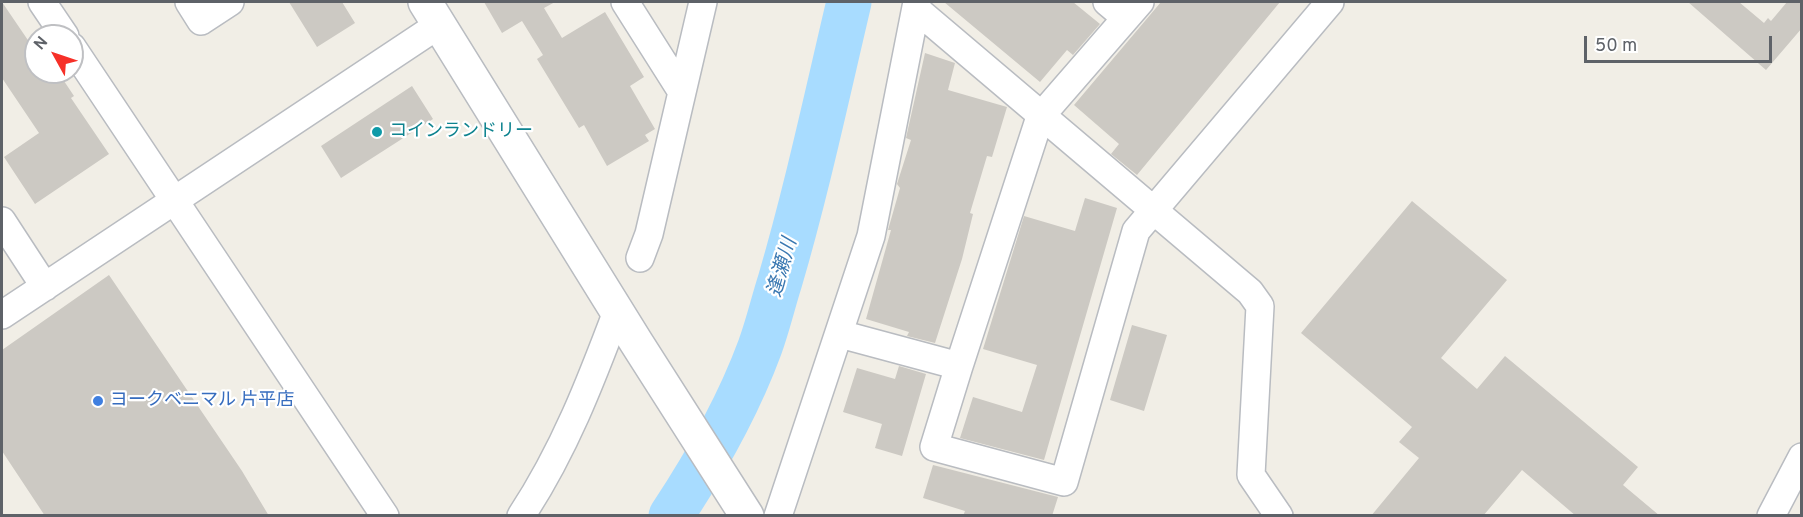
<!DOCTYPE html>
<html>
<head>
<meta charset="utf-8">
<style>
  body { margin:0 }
  #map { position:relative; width:1803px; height:517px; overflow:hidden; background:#f1eee6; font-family:Overpass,sans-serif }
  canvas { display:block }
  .frame { position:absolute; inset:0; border:3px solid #5e6268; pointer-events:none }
  .north { position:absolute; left:24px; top:24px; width:60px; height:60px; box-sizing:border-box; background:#fff; border:2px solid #bfc0c3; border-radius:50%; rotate:310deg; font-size:16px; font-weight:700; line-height:24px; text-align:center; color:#5e6268 }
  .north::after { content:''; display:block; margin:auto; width:21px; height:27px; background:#f63028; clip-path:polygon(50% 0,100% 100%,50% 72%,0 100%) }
  .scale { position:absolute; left:1584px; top:36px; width:188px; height:27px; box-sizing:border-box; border:3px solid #5e6268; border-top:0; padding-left:8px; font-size:18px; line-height:21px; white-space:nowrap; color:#5e6268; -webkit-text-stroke:4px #fff; paint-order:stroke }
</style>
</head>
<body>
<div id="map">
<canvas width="1803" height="517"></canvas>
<div class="frame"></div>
<div class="north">N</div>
<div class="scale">50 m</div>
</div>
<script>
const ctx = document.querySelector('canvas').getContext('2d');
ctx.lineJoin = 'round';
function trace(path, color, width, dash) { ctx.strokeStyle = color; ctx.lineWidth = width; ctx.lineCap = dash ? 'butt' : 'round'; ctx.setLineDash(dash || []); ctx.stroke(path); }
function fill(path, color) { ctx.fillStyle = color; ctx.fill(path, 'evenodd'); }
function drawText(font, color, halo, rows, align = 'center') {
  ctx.font = font + ' Overpass,"Noto Sans JP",sans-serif'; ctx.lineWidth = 4.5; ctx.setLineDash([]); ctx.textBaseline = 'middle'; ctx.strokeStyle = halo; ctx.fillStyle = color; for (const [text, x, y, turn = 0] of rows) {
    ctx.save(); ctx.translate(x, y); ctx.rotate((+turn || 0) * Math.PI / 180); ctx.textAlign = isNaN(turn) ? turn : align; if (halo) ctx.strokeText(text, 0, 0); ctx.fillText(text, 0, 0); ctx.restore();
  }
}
const river = new Path2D(`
  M671,516C704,466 739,404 760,347C768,325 773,303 780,281C807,189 827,95 849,2`);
const building = new Path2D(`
  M2,2L36,52V72H58L74,96L71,98L109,154L35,204L4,157L39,133L2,78Z
  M289,2H342L355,23L317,47Z
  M484,2H555L544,8L562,38L605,12L644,77L630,86L655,129L645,135L649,141L607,166L584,125L579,128L537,59L543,55L522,21L502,33Z
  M944,2H1073L1100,24L1073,55L1067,50L1040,82Z
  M1161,2H1280L1137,175L1111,154L1119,144L1074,105Z
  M1688,2H1739L1764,23L1768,18L1771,21L1787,2H1802V28L1766,70Z
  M925,53L955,63L948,90L1007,107L992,157L987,156L970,213L973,214L962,259L935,343L907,336L909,332L866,319L891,230H888L900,188L897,184L911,140L906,138Z
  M412,86L433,119L341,178L321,146Z
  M1085,198L1117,208L1044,460L960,438L973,397L1022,412L1037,365L983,349L1024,216L1075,231Z
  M1412,201L1507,280L1441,358L1477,389L1505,356L1638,467L1623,485L1660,516H1576L1522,470L1483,516H1371L1419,458L1399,442L1412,427L1301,333Z
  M109,275L242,471L269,516H45L2,451V350Z
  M1132,325L1167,335L1144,411L1110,400Z
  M899,366L926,374L902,456L875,448L882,424L843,412L857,368L895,379Z
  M933,465L1058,497L1052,516H963L965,511L923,498Z`);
const minor = new Path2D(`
  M42,2L65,36
  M189,2L201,21L230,2
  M625,2L682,92
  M1107,2L1126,18
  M916,9L1250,292L1260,306L1251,475L1279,516
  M72,47L385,516
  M2,221L45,287
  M640,258L649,234L703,2
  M2,315L440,24
  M840,334L959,366L934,447L1064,482L1136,231L1330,2
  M959,366L1040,117L1140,2
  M521,516C564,451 591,381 618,309
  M778,516L871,236L917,2
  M1771,516L1802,457`);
const tertiary = new Path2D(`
  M425,2L636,342L747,516`);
const markers = [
  [377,132,6,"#0f9aa8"],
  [98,401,6,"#3f7fe0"]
];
const cultureNames = [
  ["コインランドリー",389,132]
];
const shopNames = [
  ["ヨークベニマル 片平店",110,401]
];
const waterNames = [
  ["逢瀬川",784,268,-74]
];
trace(river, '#a8dcff', 45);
fill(building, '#ccc9c3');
trace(minor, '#b9bcc1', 30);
trace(tertiary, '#b9bcc1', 36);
trace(minor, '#fff', 27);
trace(tertiary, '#fff', 33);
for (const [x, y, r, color] of markers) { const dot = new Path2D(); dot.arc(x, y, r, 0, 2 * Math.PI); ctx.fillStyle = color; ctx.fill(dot); trace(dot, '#fff', 2); }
drawText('18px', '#0d838f', '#fff', cultureNames, 'left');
drawText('18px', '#366cbe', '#fff', shopNames, 'left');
drawText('italic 20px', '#3a78b1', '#fff', waterNames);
</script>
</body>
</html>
